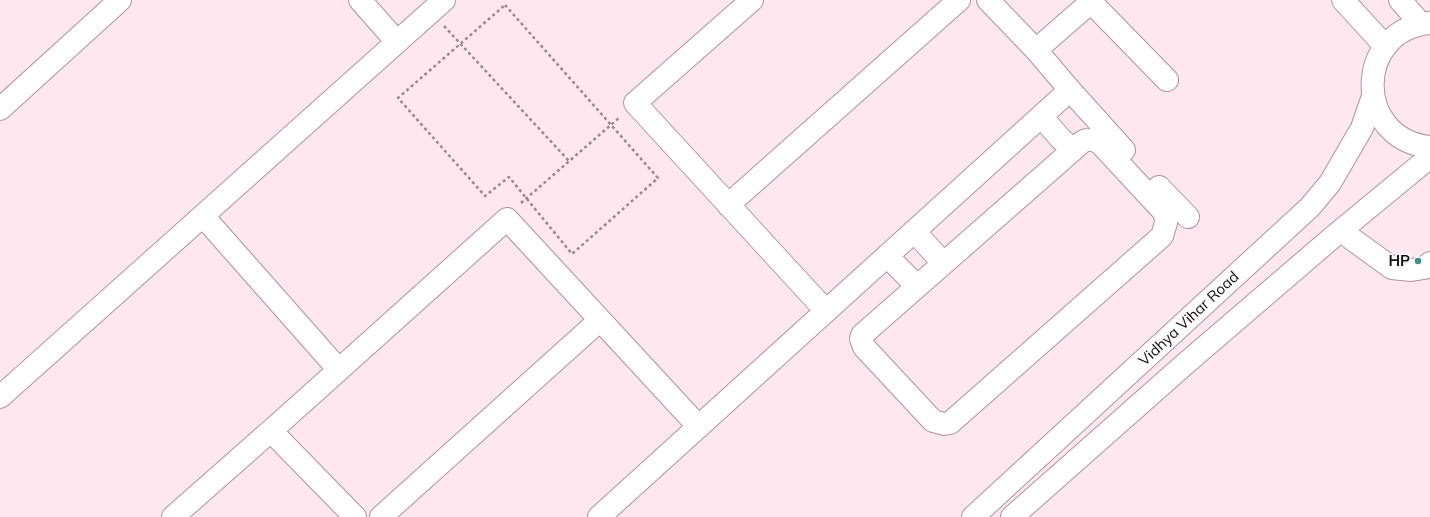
<!DOCTYPE html>
<html>
<head>
<meta charset="utf-8">
<style>
  body { margin:0 }
  canvas { display:block; background:#ffe7f0 }
</style>
</head>
<body>
<canvas width="1430" height="517"></canvas>
<script>
const ctx = document.querySelector('canvas').getContext('2d');
ctx.lineJoin = 'round';
function trace(path, color, width, dash) { ctx.strokeStyle = color; ctx.lineWidth = width; ctx.lineCap = dash ? 'butt' : 'round'; ctx.setLineDash(dash || []); ctx.stroke(path); }
function drawText(font, color, halo, rows, align = 'center') {
  ctx.font = font + ' Mulish,sans-serif'; ctx.lineWidth = 3; ctx.setLineDash([]); ctx.textBaseline = 'middle'; ctx.strokeStyle = halo; ctx.fillStyle = color; for (const [text, x, y, turn = 0] of rows) {
    ctx.save(); ctx.translate(x, y); ctx.rotate((+turn || 0) * Math.PI / 180); ctx.textAlign = isNaN(turn) ? turn : align; if (halo) ctx.strokeText(text, 0, 0); ctx.fillText(text, 0, 0); ctx.restore();
  }
}
const path = new Path2D(`
  M505,5L658,178L572,254L509,177L485,196L398,98Z
  M444,26L569,161
  M521,203L620,117`);
const minor = new Path2D(`
  M360,0L397,42
  M752,0L635,103L826,311
  M1089,0L1167,80
  M1343,0L1385,46
  M1400,0L1421,24
  M1430,23C1354,30 1353,139 1430,147
  M1036,50L1091,2
  M1070,90L1124,150
  M0,109L120,0
  M1041,116L1060,138L1073,150C1083,141 1085,137 1099,142L1165,213L1166,223L1162,236L950,423L944,424L933,421L864,347L861,339L862,335L1073,150
  M1159,187L1188,217
  M728,205L959,0
  M203,216L339,370
  M914,231L943,263
  M1341,231L1392,268L1411,270L1424,268L1430,263
  M887,256L917,286
  M0,397L444,0
  M271,431L355,517
  M173,517L283,420L507,219L699,427
  M381,517L600,320
  M599,517L1070,90L1036,50L988,0
  M973,517L1310,207L1330,183L1362,128L1373,96
  M1012,517L1185,364L1333,237L1430,157`);
const markers = [
  [1418,261,4,"#448c92"]
];
const poiNames = [
  ["HP",1410,261]
];
const streetNames = [
  ["Vidhya Vihar Road",1189,319,-43]
];
trace(minor, '#ae939d', 24);
trace(path, '#99888e', 2.5, [3, 3]);
trace(minor, '#fff', 22);
for (const [x, y, r, color] of markers) { const dot = new Path2D(); dot.arc(x, y, r, 0, 2 * Math.PI); ctx.fillStyle = color; ctx.fill(dot); trace(dot, '#fcfcfc', 1.5); }
drawText('bold 15px', '#170e11', '#fcfcfc', poiNames, 'right');
drawText('15px', '#170e11', '#fcfcfc', streetNames);
</script>
</body>
</html>
